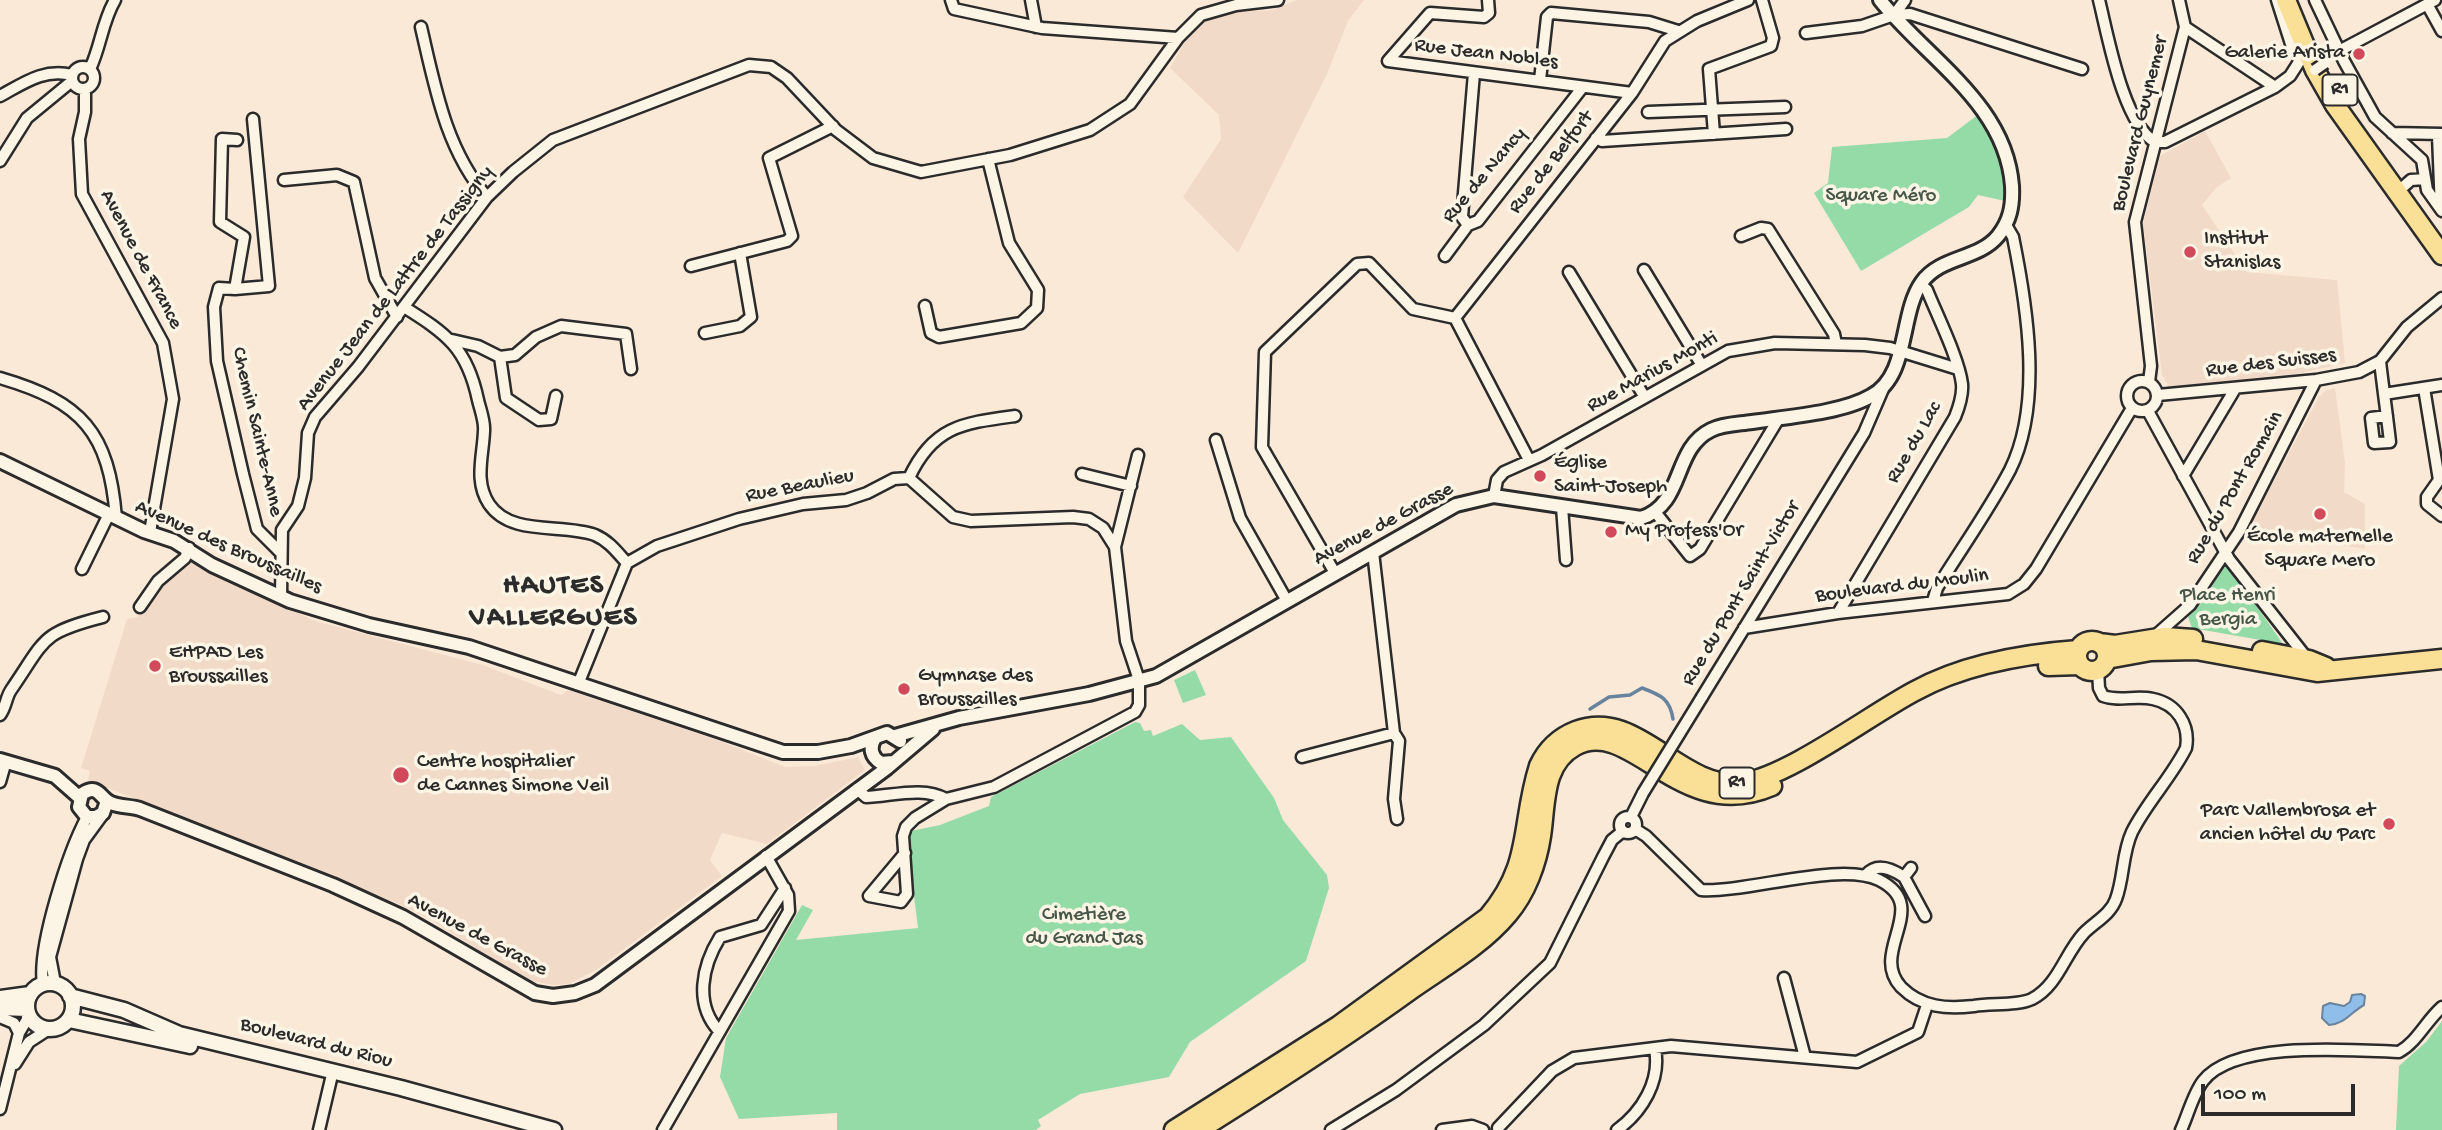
<!DOCTYPE html>
<html>
<head>
<meta charset="utf-8">
<style>
  body { margin:0 }
  #map { position:relative; width:2442px; height:1130px; overflow:hidden; background:#fbe9d8; font-family:"Gochi Hand",sans-serif }
  canvas { display:block }
  .scale { position:absolute; left:2201px; top:1084px; width:154px; height:32px; box-sizing:border-box; border:4px solid #2b2b2b; border-top:0; padding-left:9px; font-size:21px; line-height:24px; white-space:nowrap; color:#2b2b2b; -webkit-text-stroke:5px #fcf5e5; paint-order:stroke }
</style>
</head>
<body>
<div id="map">
<canvas width="2442" height="1130"></canvas>
<div class="scale">100 m</div>
</div>
<script>
const ctx = document.querySelector('canvas').getContext('2d');
ctx.lineJoin = 'round';
function fill(path, color) { ctx.fillStyle = color; ctx.fill(path, 'evenodd'); }
function trace(path, color, width, dash) { ctx.strokeStyle = color; ctx.lineWidth = width; ctx.lineCap = dash ? 'butt' : 'round'; ctx.setLineDash(dash || []); ctx.stroke(path); }
function drawText(font, color, halo, rows, align = 'center') {
  ctx.font = font + ' "Gochi Hand",sans-serif'; ctx.lineWidth = 7; ctx.setLineDash([]); ctx.textBaseline = 'middle'; ctx.strokeStyle = halo; ctx.fillStyle = color; for (const [text, x, y, turn = 0] of rows) {
    ctx.save(); ctx.translate(x, y); ctx.rotate((+turn || 0) * Math.PI / 180); ctx.textAlign = isNaN(turn) ? turn : align; if (halo) ctx.strokeText(text, 0, 0); ctx.fillText(text, 0, 0); ctx.restore();
  }
}
const built = new Path2D(`
  M1297,0H1364L1348,21L1327,74L1238,253L1183,197L1221,139L1219,115L1170,68L1184,43L1203,23L1223,13L1272,10Z
  M2205,131L2231,178L2216,188L2202,205L2247,272L2337,280L2345,363L2301,373L2169,387L2162,375L2143,223L2160,156Z
  M2335,388L2345,462L2344,492L2365,504V549L2248,529L2319,397L2325,391Z
  M187,560L315,621L483,665L561,695L569,690L720,741L785,767L814,766L858,757L865,770L767,844L722,833L710,860L722,876L596,970L569,984L553,985L526,980L431,920L399,904L88,780L90,771L81,768L127,619L137,617L165,577Z`);
const green = new Path2D(`
  M1979,114L2001,162L2005,201L1978,195L1969,207L1861,271L1814,193L1828,183L1832,147L1947,138Z
  M2225,561L2283,644L2192,628L2188,617L2206,598Z
  M1195,670L1206,695L1183,703L1174,680Z
  M1135,722L1140,723L1144,731L1151,730L1153,736L1182,724L1200,740L1231,737L1274,798L1283,820L1327,875L1329,888L1306,961L1190,1042L1169,1077L1080,1094L1038,1120L1041,1126L1036,1130H837V1113L739,1119L720,1077L726,1038L802,905L813,910L796,940L918,928L906,832L940,825L989,806L991,797Z
  M2442,1021V1130H2396L2399,1066L2426,1042Z`);
const water = new Path2D(`
  M2361,994L2365,996L2364,1005C2351,1012 2345,1024 2329,1025L2322,1018L2323,1006L2330,1003L2344,1006L2350,1002L2352,995Z`);
const stream = new Path2D(`
  M1590,709L1609,697L1630,695L1642,688C1661,695 1670,699 1673,719`);
const minor = new Path2D(`
  M951,0L954,9L1042,28L1178,38
  M1031,0L1036,27
  M1488,0L1489,13L1484,17L1430,13L1388,61L1632,93
  M2099,0C2108,36 2123,123 2155,142H2165L2275,87L2290,76L2306,51
  M2277,0L2292,47
  M2315,0L2344,61L2375,117L2422,160L2427,190L2442,211
  M2427,4L2442,31
  M1894,15L1905,0
  M421,27C435,87 446,150 487,197
  M2185,27L2275,87
  M1806,33L1862,26L1894,15L1910,14L2082,69
  M2339,51L2435,0
  M72 78a11 11 0 1 1 22 0a11 11 0 1 1-22 0Z
  M90,69C101,46 102,22 115,0
  M1540,80L1547,17L1551,13L1649,22L1678,31
  M85,89V112L79,139L82,194L163,343L173,399L150,532
  M0,96C24,83 44,68 72,75
  M1648,112L1785,107
  M2392,133L2442,134
  M1714,134L1709,69L1771,46L1773,38L1762,0
  M2438,136L2441,209
  M1596,138L1602,141L1786,129
  M237,140L222,139L220,222L244,237L235,289L219,288L214,307L217,361L243,474L257,529L280,552
  M0,161L27,118L72,81
  M284,180L337,175L354,182L375,278L397,317
  M2396,193L2411,180L2425,179
  M1468,225L1462,217L1474,73
  M1741,236L1761,228L1768,229L1834,334L1836,344
  M1445,256L1468,225L1478,221L1582,88
  M691,266L787,241L792,236L769,158L833,126
  M1644,270L1701,364
  M1569,272L1644,396
  M235,289L269,286L253,119
  M925,306L931,333L939,337L1021,323L1037,308L1038,290L1009,243L988,159
  M404,307C447,334 467,348 478,400C480,409 485,421 484,431C483,457 474,481 489,504C511,537 563,523 595,535C609,541 617,552 627,563
  M1455,318L1632,93L1665,41L1697,21L1748,0
  M705,333L740,326L751,317L740,253
  M452,340L478,346L500,357L515,355L536,337L561,326L626,334L631,369
  M500,357L506,398L539,420L551,419L556,396
  M2380,361C2383,388 2387,415 2390,442L2374,443L2371,418L2387,416
  M0,378C82,402 109,432 116,518
  M2127 396a15 15 0 1 1 30 0a15 15 0 1 1-30 0Z
  M2149,382L2151,366L2135,222L2185,27L2179,0
  M2424,388L2439,480L2427,497V504L2442,516
  M2384,394L2442,385
  M2158,395L2316,380L2359,372L2380,361L2407,327L2442,298
  M2148,411L2229,559L2306,657
  M1216,440L1240,518L1287,601
  M1082,474L1131,486
  M2183,476L2235,389
  M909,478C933,426 963,423 1015,416
  M1494,496L1497,480L1504,472L1542,455L1728,351L1775,343L1865,345L1890,348L1958,369
  M1562,507L1566,560
  M1656,513L1690,556L1700,549L1779,418
  M1115,547L1138,455
  M627,563L657,546L739,519L803,504L846,500L867,493L894,479L909,478L953,517L971,521L1073,517L1089,519L1103,528L1115,547L1126,641L1139,680V705L1135,712L994,787L946,799L915,818L906,827L903,836L907,894L901,902L869,896L905,853
  M82,569L109,514
  M1335,573L1262,447L1265,352L1357,264L1369,263L1413,309L1455,318L1529,460
  M281,596L282,530L298,506L305,478L308,433L315,417L358,367L487,197L513,172L553,140L749,65L771,67L787,78L836,130L873,158L921,172L1010,155L1090,130L1130,104L1178,38L1201,15L1236,5L1278,0
  M1933,601L1937,588C1961,549 1989,510 2010,470C2043,404 2027,306 2013,237L2006,225
  M140,607L158,581L185,558L189,548
  M1838,613L1955,417C1959,407 1963,395 1962,384C1959,359 1937,315 1927,290L1920,284
  M1744,628L1838,613L2008,594L2024,584L2036,569L2132,408
  M2156,635L2190,605L2239,532L2316,380
  M579,682L627,563
  M1702,697L1864,433L1883,389
  M0,715C6,707 6,697 11,690C46,639 40,633 103,617
  M1394,733L1399,741L1394,799L1397,819
  M1302,757L1394,733L1373,552
  M0,782L6,761
  M857,789L866,797C892,796 923,786 946,799
  M1631,817L1643,793
  M1620 825a8 8 0 1 1 16 0a8 8 0 1 1-16 0Z
  M1635,829L1646,836L1701,890C1747,893 1840,861 1879,880C1933,907 1868,951 1901,987C1922,1008 1947,1009 1974,1006C1991,1003 2017,1006 2032,999C2058,986 2065,953 2084,933C2095,922 2111,914 2116,899C2124,878 2122,853 2132,832C2147,802 2171,778 2186,748C2190,725 2177,704 2153,699C2135,695 2120,702 2103,696L2099,688L2098,670
  M1866,875C1877,862 1892,869 1904,877L1925,916
  M1904,877L1911,868
  M1784,978L1805,1057
  M55,983L50,957L77,859L84,840L103,814
  M43,984C37,947 69,850 87,817
  M0,1017L14,1023L19,1033
  M719,1031C694,1004 702,966 720,937L761,925L785,888
  M15,1064L29,1042L49,1029
  M0,1109L19,1033L29,1016
  M1498,1128L1552,1071L1574,1058L1671,1046L1857,1062L1918,1032L1927,1005
  M319,1130L331,1079
  M663,1130L789,911L788,895L766,856
  M1331,1130L1396,1090L1484,1025L1550,963L1603,857L1612,840L1623,831
  M1442,1130L1472,1126L1483,1130
  M1617,1130C1642,1112 1661,1081 1655,1049
  M2181,1130C2188,1115 2193,1094 2203,1081C2234,1040 2352,1050 2399,1052C2417,1042 2426,1021 2442,1007`);
const tertiary = new Path2D(`
  M0,461L144,531L174,541L212,565L290,601L369,625L469,647L783,752H818L851,746L887,733L900,741
  M895,736L959,718L1089,694L1156,676L1456,505L1494,496L1641,518C1685,504 1672,449 1711,430C1723,424 1739,424 1752,422C1786,417 1842,413 1871,396C1910,375 1899,314 1922,282C1941,256 1978,260 1998,236C2010,221 2013,206 2012,186C2006,104 1927,59 1880,0
  M875,738C869,748 871,757 881,763L893,762
  M0,760L55,776L80,798
  M107,801L103,813L96,817H87L79,807L82,794C99,783 99,798 111,803C120,807 131,806 140,809L333,885L403,917L535,993L553,996L575,993L595,985L887,768L933,729`);
const secondary = new Path2D(`
  M27 1006a23 23 0 1 1 46 0a23 23 0 1 1-46 0Z
  M70,996L124,1010L179,1034L401,1088L554,1130
  M0,998L30,994
  M0,1008L27,1009
  M69,1020L190,1046`);
const trunk = new Path2D(`
  M2286,0L2315,70L2335,105L2442,255
  M2077 656a15 15 0 1 1 30 0a15 15 0 1 1-30 0Z
  M2099,643L2115,645L2165,637L2193,639
  M2262,651L2309,660L2326,667
  M2107,659L2151,651L2196,650L2317,672L2442,659
  M2048,666L2079,665
  M1174,1130L1338,1026L1488,917C1533,864 1520,826 1539,766C1547,749 1558,738 1576,731C1638,707 1680,791 1742,783C1788,777 1871,714 1915,691C1964,664 2023,654 2078,650
  M1199,1130C1271,1085 1343,1039 1412,989C1445,966 1482,945 1508,914C1526,893 1537,863 1541,836C1546,804 1542,764 1575,746C1632,715 1679,826 1772,786`);
const minorBridge = new Path2D(`
  M2315,70L2325,63
  M1643,793L1702,697`);
const markers = [
  [2359,54,7,"#d1495b"],
  [2190,252,7,"#d1495b"],
  [1540,476,7,"#d1495b"],
  [2320,514,7,"#d1495b"],
  [1611,532,7,"#d1495b"],
  [155,666,7,"#d1495b"],
  [904,689,7,"#d1495b"],
  [401,775,9,"#d1495b"],
  [2389,824,7,"#d1495b"]
];
const shields = [
  [2340,90,35],
  [1737,783,35]
];
const shieldNames = [
  ["R1",2340,90],
  ["R1",1737,783]
];
const poiNames = [
  ["Galerie Arista",2345,54,"right"],
  ["Institut",2204,240],
  ["Stanislas",2204,264],
  ["Église",1554,464],
  ["Saint-Joseph",1554,488],
  ["My Profess'Or",1625,532],
  ["École maternelle",2320,538,"center"],
  ["Square Mero",2320,562,"center"],
  ["EHPAD Les",169,654],
  ["Broussailles",169,678],
  ["Gymnase des",918,677],
  ["Broussailles",918,701],
  ["Centre hospitalier",417,763],
  ["de Cannes Simone Veil",417,787],
  ["Parc Vallembrosa et",2375,812,"right"],
  ["ancien hôtel du Parc",2375,836,"right"]
];
const streetNames = [
  ["Rue Jean Nobles",1486,55,7],
  ["Boulevard Guynemer",2141,124,-76],
  ["Rue de Belfort",1552,163,-52],
  ["Rue de Nancy",1485,176,-50],
  ["Avenue de France",140,260,62],
  ["Avenue Jean de Lattre de Tassigny",396,289,-52],
  ["Rue des Suisses",2271,364,-7],
  ["Rue Marius Monti",1653,373,-29],
  ["Chemin Sainte-Anne",256,432,77],
  ["Rue du Lac",1915,443,-60],
  ["Rue Beaulieu",800,487,-11],
  ["Rue du Pont Romain",2236,488,-60],
  ["Avenue de Grasse",1384,525,-28],
  ["Avenue des Broussailles",228,548,24],
  ["Boulevard du Moulin",1902,587,-7],
  ["Rue du Pont Saint-Victor",1742,594,-59],
  ["Avenue de Grasse",477,936,28],
  ["Boulevard du Riou",316,1044,14]
];
const parkNames = [
  ["Square Méro",1881,197],
  ["Place Henri",2228,597],
  ["Bergia",2228,621],
  ["Cimetière",1084,916],
  ["du Grand Jas",1084,940]
];
const districtNames = [
  ["HAUTES",554,588],
  ["VALLERGUES",554,620]
];
fill(built, '#f2dac9');
fill(green, '#95dba8');
fill(water, '#90beea');
trace(water, '#68839e', 2);
trace(stream, '#68839e', 3.5);
trace(minor, '#2b2b2b', 15);
trace(tertiary, '#2b2b2b', 18);
trace(secondary, '#2b2b2b', 19);
trace(trunk, '#2b2b2b', 23);
trace(minor, '#fcf5e5', 10);
trace(tertiary, '#fcf5e5', 12);
trace(secondary, '#fcf5e5', 14);
trace(trunk, '#fadf96', 18);
trace(minorBridge, '#2b2b2b', 15, []);
trace(minorBridge, '#fcf5e5', 10);
for (const [x, y, r, color] of markers) { const dot = new Path2D(); dot.arc(x, y, r, 0, 2 * Math.PI); ctx.fillStyle = color; ctx.fill(dot); trace(dot, '#fcf5e5', 2.5); }
for (const [x, y, w] of shields) { const box = new Path2D(); box.roundRect(x - w / 2, y - 15.5, w, 31, 5); ctx.fillStyle = '#fcf5e5'; ctx.fill(box); trace(box, '#2b2b2b', 2); }
drawText('bold 19px', '#2b2b2b', null, shieldNames);
drawText('21px', '#2b2b2b', '#fcf5e5', poiNames, 'left');
drawText('21px', '#2b2b2b', '#fcf5e5', streetNames);
drawText('21px', '#46574a', '#fcf5e5', parkNames);
ctx.letterSpacing = '2px';
drawText('bold 28px', '#2b2b2b', '#fcf5e5', districtNames);
ctx.letterSpacing = '0px';
</script>
</body>
</html>
